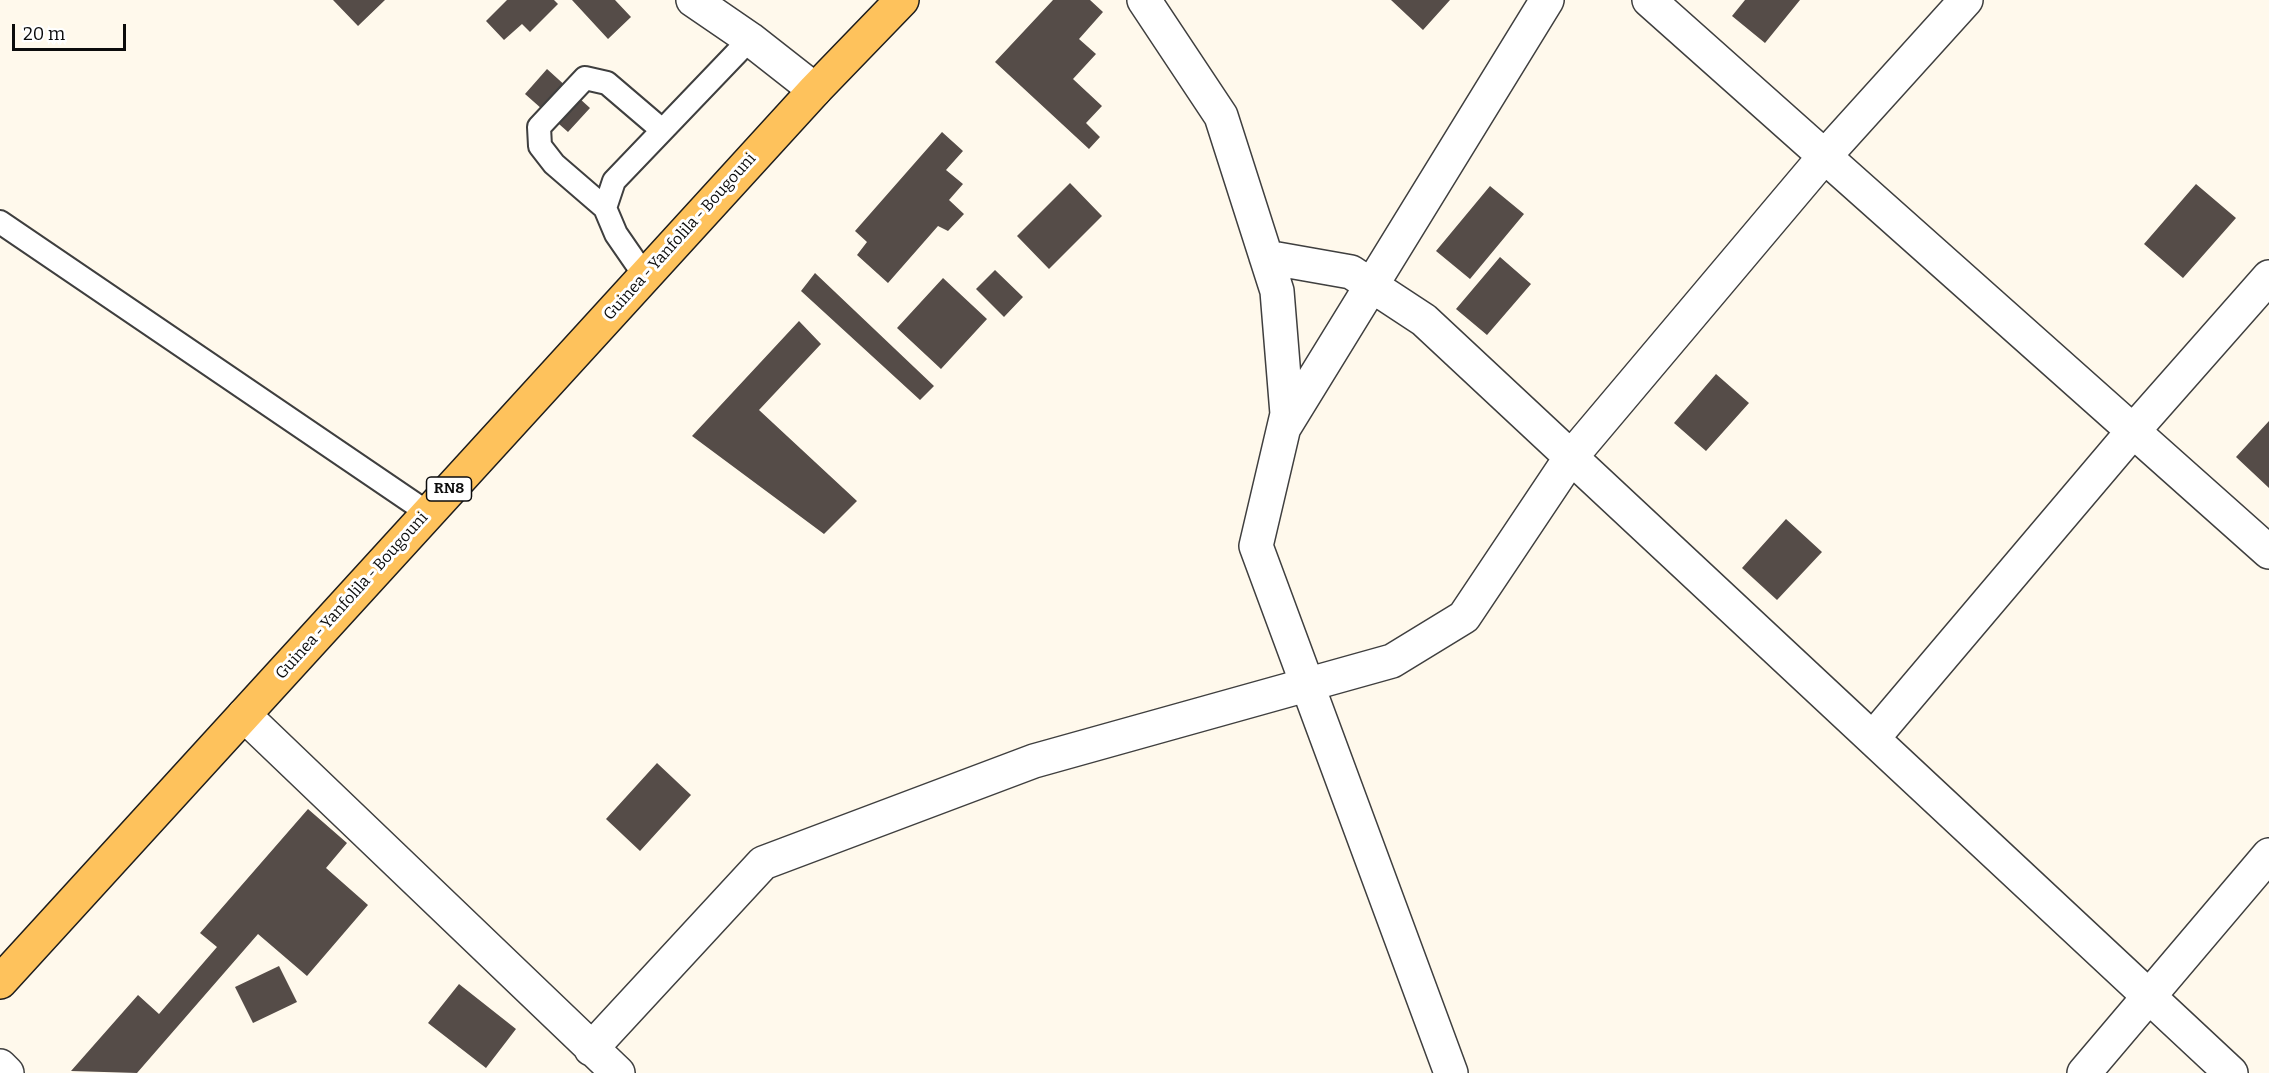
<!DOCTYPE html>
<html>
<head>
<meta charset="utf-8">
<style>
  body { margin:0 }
  #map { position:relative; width:2269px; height:1073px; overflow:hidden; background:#fff9ec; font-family:Bitter,serif }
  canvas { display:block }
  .scale { position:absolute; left:12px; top:24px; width:114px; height:27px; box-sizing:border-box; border:3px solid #0c0c0c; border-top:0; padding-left:8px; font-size:18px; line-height:21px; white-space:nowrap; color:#0c0c0c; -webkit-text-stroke:4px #fff; paint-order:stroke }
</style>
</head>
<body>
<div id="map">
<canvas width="2269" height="1073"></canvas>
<div class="scale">20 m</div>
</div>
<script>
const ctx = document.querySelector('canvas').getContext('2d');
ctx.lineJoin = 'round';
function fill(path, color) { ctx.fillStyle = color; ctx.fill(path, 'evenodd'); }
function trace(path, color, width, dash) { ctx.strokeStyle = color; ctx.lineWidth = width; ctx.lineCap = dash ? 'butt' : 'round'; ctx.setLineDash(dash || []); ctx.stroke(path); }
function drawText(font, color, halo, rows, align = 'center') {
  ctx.font = font + ' Bitter,serif'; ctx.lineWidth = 6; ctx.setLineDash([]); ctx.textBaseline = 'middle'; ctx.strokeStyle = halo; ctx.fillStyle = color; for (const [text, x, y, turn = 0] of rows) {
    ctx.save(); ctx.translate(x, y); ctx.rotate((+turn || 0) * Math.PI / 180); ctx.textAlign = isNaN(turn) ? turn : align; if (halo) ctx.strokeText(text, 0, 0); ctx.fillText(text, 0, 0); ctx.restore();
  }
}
const building = new Path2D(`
  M333,0H385L358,26Z
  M507,0H554L558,4L530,32L522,24L504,40L486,21Z
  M572,0H615L631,17L608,39Z
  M1053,0H1090L1103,12L1079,39L1096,54L1073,79L1102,106L1086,123L1100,137L1089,149L995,62Z
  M1391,0H1450L1423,30Z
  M1745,0H1800L1765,43L1732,16Z
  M547,69L590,108L568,132L525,94Z
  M942,132L963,151L946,170L963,184L949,200L964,214L948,231L938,226L888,283L857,255L867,242L855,231Z
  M1070,183L1102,216L1049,269L1017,236Z
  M2196,184L2236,218L2183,278L2144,244Z
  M1490,186L1524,214L1470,279L1436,251Z
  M1500,257L1531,284L1487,335L1456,309Z
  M995,270L1023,297L1004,317L976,289Z
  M815,273L934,386L920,400L801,291Z
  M943,278L987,319L941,369L897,328Z
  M799,321L821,344L759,410L857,501L824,534L692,436Z
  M1716,374L1749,403L1706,451L1674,423Z
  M2269,421V488L2236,457Z
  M1786,519L1822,552L1777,600L1742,568Z
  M657,763L691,795L640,851L606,819Z
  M308,809L347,843L326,868L368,905L307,976L258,934L137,1073L71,1071L138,995L159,1014L217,947L200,933Z
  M279,966L297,1002L253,1023L235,987Z
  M459,984L516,1029L486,1068L428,1023Z`);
const lane = new Path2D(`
  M605,208L554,164L540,146L539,127L585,78L607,83L662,130
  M0,222L428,513
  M645,276L616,234L605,208L614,181L750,39`);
const street = new Path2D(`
  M693,0L750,39L815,90
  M1144,0L1221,116L1277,291L1287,414L1256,546L1451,1073
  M1649,0L2269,552
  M1266,257L1351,272L1424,320L2231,1073
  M1285,426L1547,0
  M244,715L618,1073
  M1873,738L2134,430L2269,277
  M591,1049L763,863L1034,761L1392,661L1464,617L1571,457L1824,157L1966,0
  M0,1066L7,1073
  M2084,1073L2269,855`);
const primary = new Path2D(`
  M0,982L815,90L902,0`);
const shields = [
  [449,489,45]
];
const shieldNames = [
  ["RN8",449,489]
];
const streetNames = [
  ["Guinea - Yanfolila - Bougouni",680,237,-48],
  ["Guinea - Yanfolila - Bougouni",352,596,-48]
];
fill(building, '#554c48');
trace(lane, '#3f3f3f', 26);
trace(street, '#3f3f3f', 36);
trace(primary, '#1d1d1d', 36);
trace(lane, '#fff', 22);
trace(street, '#fff', 33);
trace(primary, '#fec25c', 33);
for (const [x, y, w] of shields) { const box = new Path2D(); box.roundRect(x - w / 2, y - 12, w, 24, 4.5); ctx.fillStyle = '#fff'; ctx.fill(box); trace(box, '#0c0c0c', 1.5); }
drawText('bold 15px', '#0c0c0c', null, shieldNames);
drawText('16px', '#0c0c0c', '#fff', streetNames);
</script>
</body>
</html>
